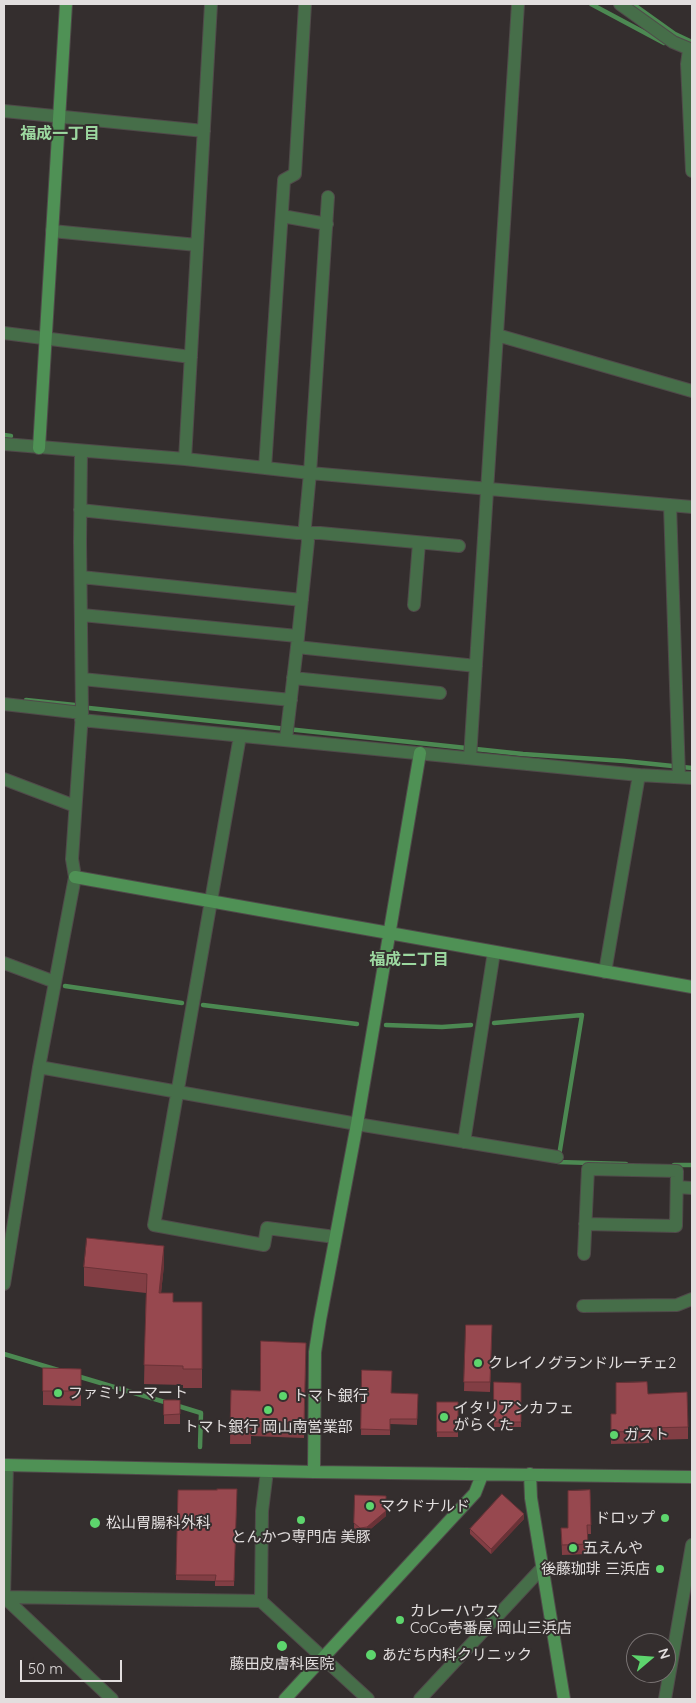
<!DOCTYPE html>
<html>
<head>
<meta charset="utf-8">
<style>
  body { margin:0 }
  #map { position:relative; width:696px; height:1703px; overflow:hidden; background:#342e2e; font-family:Quicksand,sans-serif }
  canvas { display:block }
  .frame { position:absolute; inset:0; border:5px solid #e2dede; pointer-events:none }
  .north { position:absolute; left:626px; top:1633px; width:50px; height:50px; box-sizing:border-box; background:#342e2e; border:1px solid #7a7474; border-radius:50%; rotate:72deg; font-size:14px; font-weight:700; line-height:20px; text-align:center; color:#e2dede }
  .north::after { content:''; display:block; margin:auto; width:18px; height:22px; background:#5dd56d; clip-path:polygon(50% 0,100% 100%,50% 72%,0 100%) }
  .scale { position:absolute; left:20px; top:1660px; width:102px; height:22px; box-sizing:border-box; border:2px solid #e2dede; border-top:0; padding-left:6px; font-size:15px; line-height:18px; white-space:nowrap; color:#e2dede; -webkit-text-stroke:4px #342e2e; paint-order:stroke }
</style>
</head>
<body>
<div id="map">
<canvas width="696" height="1703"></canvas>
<div class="frame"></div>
<div class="north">N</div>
<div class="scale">50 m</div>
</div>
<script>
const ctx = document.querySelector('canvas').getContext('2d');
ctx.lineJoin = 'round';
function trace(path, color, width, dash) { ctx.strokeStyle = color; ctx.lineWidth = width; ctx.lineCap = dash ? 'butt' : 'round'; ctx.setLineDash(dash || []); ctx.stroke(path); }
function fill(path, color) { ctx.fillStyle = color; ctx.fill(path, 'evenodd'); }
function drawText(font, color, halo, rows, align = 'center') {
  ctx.font = font + ' Quicksand,"Noto Sans JP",sans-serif'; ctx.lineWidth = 4; ctx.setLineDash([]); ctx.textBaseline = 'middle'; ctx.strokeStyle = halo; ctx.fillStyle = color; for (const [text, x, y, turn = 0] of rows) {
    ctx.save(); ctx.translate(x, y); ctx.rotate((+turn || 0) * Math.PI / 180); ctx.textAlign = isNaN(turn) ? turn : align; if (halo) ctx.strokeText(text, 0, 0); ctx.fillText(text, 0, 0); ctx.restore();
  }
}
const stream = new Path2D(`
  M591,4L664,43
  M633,4L675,34L692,42
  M4,435L11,436
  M26,700L75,705
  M89,708L523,754L624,761L692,768
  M65,986L182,1003
  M203,1005L357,1024
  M494,1023L582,1015L558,1162L626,1164
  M386,1025L442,1027L471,1025
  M674,1165H692
  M4,1354L58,1370
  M77,1376L168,1403
  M175,1405L201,1413L200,1447`);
const street = new Path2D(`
  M620,4L673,42L692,50
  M689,50L687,64L692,171
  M4,111L204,131
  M282,216L327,224
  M52,231L197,245
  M4,333L191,357
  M497,335L692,391
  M4,444L185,459L310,473L692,507
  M185,459L211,4
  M265,468L284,180L295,174L305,4
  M670,505L679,777
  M80,510L297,533H320L459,546
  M81,577L302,600
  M414,605L419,543
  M82,615L297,636
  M297,647L476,666
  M293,678L440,693
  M82,679L291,700
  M4,704L82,713
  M81,720L639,775L692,778
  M240,736L154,1225L264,1245L267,1228L335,1237
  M286,739L297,647L308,541L305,526L310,473L328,197
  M470,758L518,4
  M4,779L75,806
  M4,963L55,982
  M605,972L639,775
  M39,1067L357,1124L557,1157
  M464,1142L494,952
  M677,1187L692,1188
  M584,1254L588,1169L677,1171L676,1226L585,1224
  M4,1284L39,1067L75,877L72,859L82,713L80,542L81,451
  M583,1306L677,1305L692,1299
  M4,1597L261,1601L368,1699
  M4,1597L112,1699
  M4,1597L7,1465
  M261,1601L262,1511L267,1471
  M420,1699L542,1568
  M665,1699L692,1545`);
const secondary = new Path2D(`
  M39,448L66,4
  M75,877L692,987
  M4,1465L314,1472L692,1477
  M314,1472L315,1352L320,1320L357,1124L420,753
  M530,1474L531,1498L564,1699
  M285,1699L475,1493L482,1475`);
const wall = new Path2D(`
  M164,1265L161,1293L173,1302H202V1388H183V1385L144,1384L146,1293L84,1286V1267Z
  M466,1325H492L490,1392L464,1391Z
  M306,1343L304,1438L251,1436V1444H230L231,1390L260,1391Z
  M43,1368L81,1369V1406L43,1405Z
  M362,1370L391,1393L418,1394L417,1425L390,1424V1435H361Z
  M494,1382L521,1383V1427H494Z
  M648,1394L688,1427V1439L649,1440V1443L611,1444V1414H616Z
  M164,1400H180V1424H164Z
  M437,1402H458V1437H437Z
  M237,1489L234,1586H215V1581L176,1580V1575L217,1490Z
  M590,1490L591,1534H587L588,1554L562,1555L561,1528H568Z
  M355,1495L386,1496V1516L367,1532L360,1533L354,1528Z
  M524,1519L491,1554L470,1534V1529Z`);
const shadedWall = new Path2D(`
  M164,1246V1265L159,1312V1293Z
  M386,1511V1516L367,1532V1527Z
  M524,1514V1519L491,1554V1549Z`);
const building = new Path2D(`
  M87,1238L164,1246L159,1293H173V1302H202V1369H183V1366L144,1365L147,1274L84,1267Z
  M466,1325H492L490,1382H464Z
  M261,1341L306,1343L304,1423L251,1422V1430H230L231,1390L260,1391Z
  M43,1368L81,1369V1391H43Z
  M362,1370L392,1371L391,1393L418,1394L417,1419H390V1430L361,1429Z
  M494,1382L521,1383V1422H494Z
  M647,1382L648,1394L687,1392L688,1427L649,1428V1431L611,1432V1414H616V1383Z
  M164,1400H180V1414L164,1415Z
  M437,1402H458V1432H437Z
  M217,1489H237L234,1581H215L216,1575H176L178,1490H217Z
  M590,1490L591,1525H587L588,1544L562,1545L561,1528H568V1491Z
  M502,1494L524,1514L491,1549L470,1529Z
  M355,1495L386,1496V1511L367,1527L360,1528L354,1523Z`);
const markers = [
  [478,1363,5,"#5dd56d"],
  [58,1393,5,"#5dd56d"],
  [283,1396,5,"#5dd56d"],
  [268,1410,5,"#5dd56d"],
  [444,1417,5,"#5dd56d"],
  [614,1435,5,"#5dd56d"],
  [370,1506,5,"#5dd56d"],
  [665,1518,5,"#5dd56d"],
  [301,1520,5,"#5dd56d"],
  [95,1523,6,"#5dd56d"],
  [573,1548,5,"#5dd56d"],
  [660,1569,5,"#5dd56d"],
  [400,1620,5,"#5dd56d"],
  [282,1646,6,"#5dd56d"],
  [371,1655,6,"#5dd56d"]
];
const poiNames = [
  ["クレイノグランドルーチェ2",488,1363],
  ["ファミリーマート",68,1393],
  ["トマト銀行",293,1396],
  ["イタリアンカフェ",454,1408],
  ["がらくた",454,1425],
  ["トマト銀行 岡山南営業部",268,1427,"center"],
  ["ガスト",624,1435],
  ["マクドナルド",380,1506],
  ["ドロップ",655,1518,"right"],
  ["松山胃腸科外科",106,1523],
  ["とんかつ専門店 美豚",301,1537,"center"],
  ["五えんや",583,1548],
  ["後藤珈琲 三浜店",650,1569,"right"],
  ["カレーハウス",410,1611],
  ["CoCo壱番屋 岡山三浜店",410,1628],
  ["あだち内科クリニック",382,1655],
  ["藤田皮膚科医院",282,1664,"center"]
];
const neighbourhoodNames = [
  ["福成一丁目",60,134],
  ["福成二丁目",409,960]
];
trace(stream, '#4c8952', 4.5);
trace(street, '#504a4a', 14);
trace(secondary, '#504a4a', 14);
trace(street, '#466e49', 12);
trace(secondary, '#4f9155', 12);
fill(wall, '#823e44');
fill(shadedWall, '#6a3237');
fill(building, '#97484f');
trace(building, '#6a3237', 1);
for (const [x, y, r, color] of markers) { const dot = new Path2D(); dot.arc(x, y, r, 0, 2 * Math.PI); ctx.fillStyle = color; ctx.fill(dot); trace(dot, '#342e2e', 2); }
drawText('15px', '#e2dede', '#342e2e', poiNames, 'left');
drawText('bold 16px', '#9cd8a0', '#342e2e', neighbourhoodNames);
</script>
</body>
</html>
